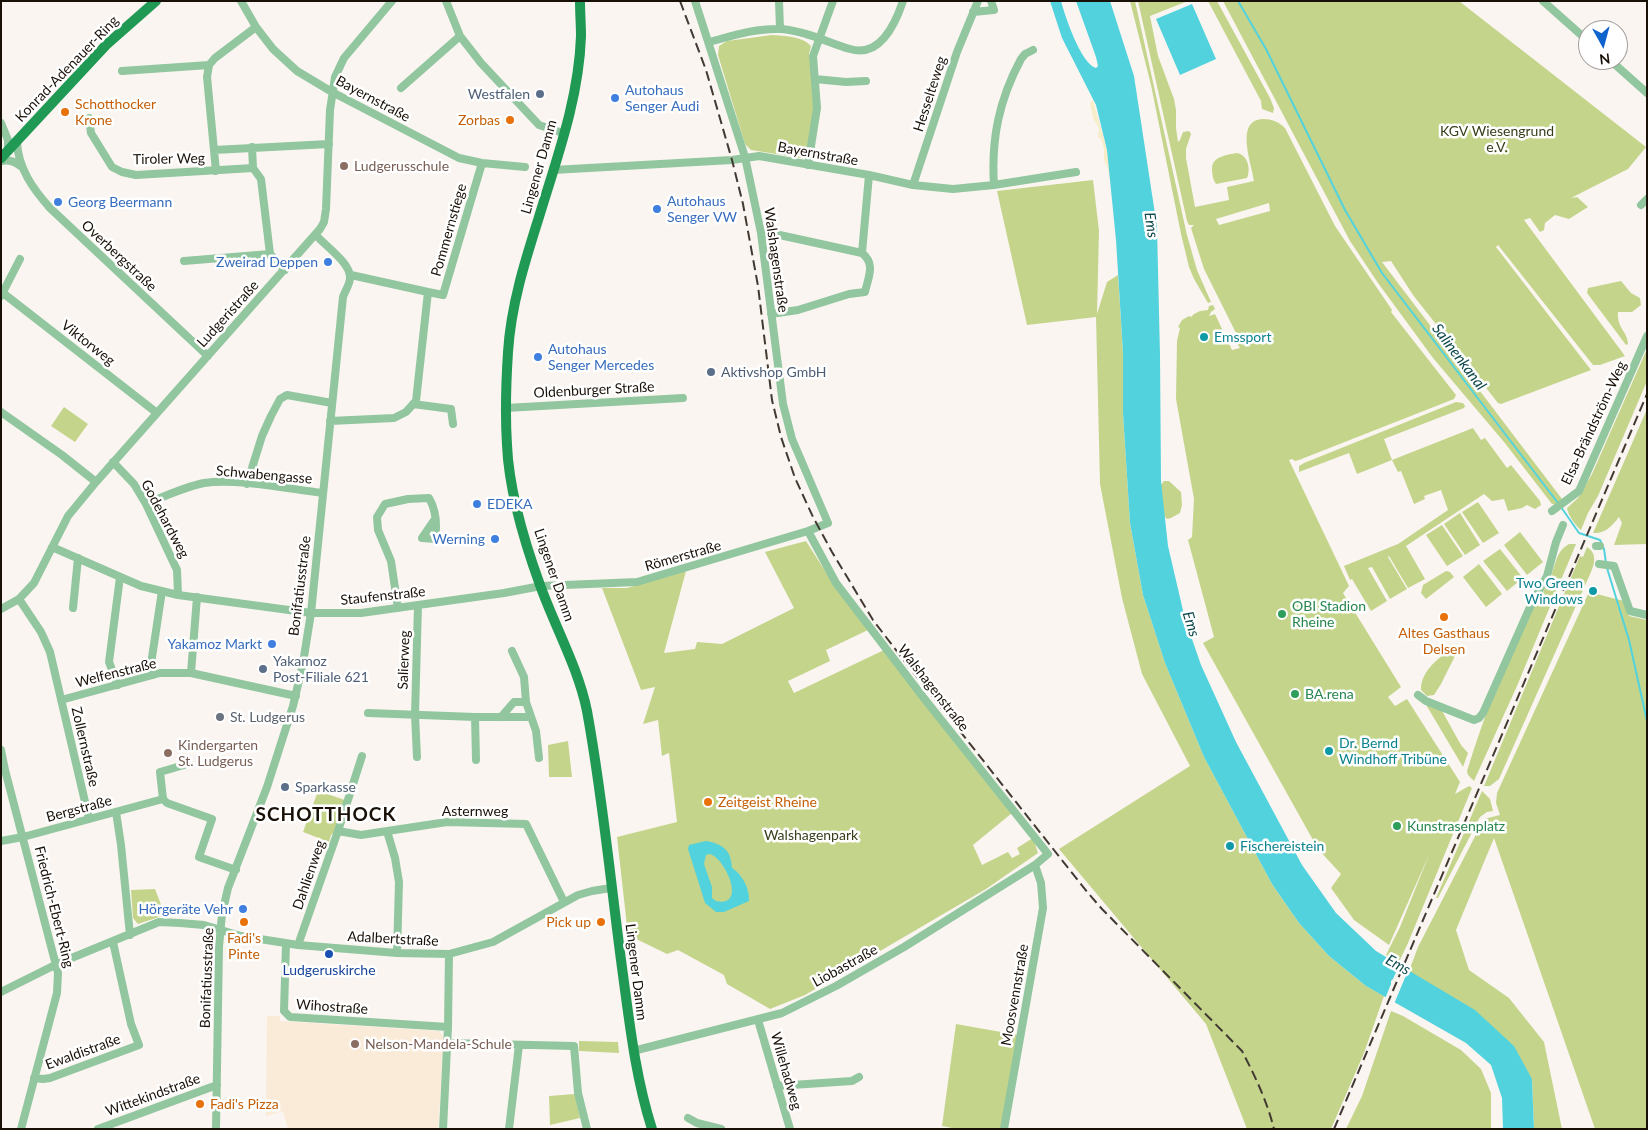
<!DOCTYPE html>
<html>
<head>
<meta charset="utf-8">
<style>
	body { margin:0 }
	#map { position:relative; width:1648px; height:1130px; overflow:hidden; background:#fbf5f1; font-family:Lato,sans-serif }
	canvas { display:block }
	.frame { position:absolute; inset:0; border:2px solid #191008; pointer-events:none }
	.north { position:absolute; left:1578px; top:20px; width:50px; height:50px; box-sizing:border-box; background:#fff; border:1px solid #a39f9c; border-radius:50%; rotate:173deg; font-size:14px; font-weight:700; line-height:20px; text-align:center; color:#191008 }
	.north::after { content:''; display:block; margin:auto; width:18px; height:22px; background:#0f63cd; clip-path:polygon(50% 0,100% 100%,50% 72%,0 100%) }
</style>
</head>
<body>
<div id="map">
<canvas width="1648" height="1130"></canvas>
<div class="frame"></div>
<div class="north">N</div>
</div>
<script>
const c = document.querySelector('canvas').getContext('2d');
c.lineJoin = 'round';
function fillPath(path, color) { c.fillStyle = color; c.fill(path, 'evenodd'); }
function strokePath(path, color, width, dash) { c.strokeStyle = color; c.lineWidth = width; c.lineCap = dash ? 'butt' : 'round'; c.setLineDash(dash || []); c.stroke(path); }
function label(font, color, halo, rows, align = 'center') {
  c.font = font + ' Lato,sans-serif'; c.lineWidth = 5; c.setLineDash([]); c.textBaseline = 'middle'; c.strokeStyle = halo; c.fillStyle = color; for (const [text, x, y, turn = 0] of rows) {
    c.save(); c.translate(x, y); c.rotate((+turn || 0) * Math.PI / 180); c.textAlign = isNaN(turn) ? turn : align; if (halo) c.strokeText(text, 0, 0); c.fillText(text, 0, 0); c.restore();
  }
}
const education = new Path2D(`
	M267 1016H280V1021L439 1031 443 1036 444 1039 438 1129H288L283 1111 266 1116Z`);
const green = new Path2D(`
	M1130 1H1135L1187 235 1197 270 1211 302 1208 303 1194 279 1189 267 1181 234 1151 85Z
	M1138 1H1188L1150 16 1158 56 1174 99 1176 110V128L1178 142 1180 140 1183 132 1189 131 1191 134 1186 149V158L1195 207 1229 200 1227 187 1254 181C1252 164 1234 120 1263 119 1272 119 1279 122 1285 128L1335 226 1392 310 1391 312 1456 395 1454 399 1299 460 1295 461 1292 459 1289 460 1349 586 1343 593 1401 687 1388 697 1395 706 1407 699 1460 782 1455 794 1469 786 1472 788 1408 943 1398 964 1386 955 1400 927 1429 855 1389 945 1354 920 1331 888 1341 874 1318 849 1203 643 1214 637 1188 540 1192 537 1194 499 1176 399 1177 341 1180 328 1178 327 1182 320 1189 316 1191 317 1194 314 1200 311 1208 310 1209 306 1213 305 1215 309 1211 312 1209 316 1215 314 1232 350 1240 348 1237 343 1239 339 1204 269 1191 228 1194 225H1189L1187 221ZM1269 203 1270 211 1219 225 1216 219Z
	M1208 1H1217L1270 98 1274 108 1273 113 1262 109 1261 101Z
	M1223 1H1459L1646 147 1628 169 1571 198 1577 197 1588 207 1569 219 1555 215 1545 223 1544 230 1540 232 1530 218 1524 220 1625 356 1600 365H1593L1498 245 1496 247 1591 370 1501 404 1498 403 1413 295 1391 261 1382 262 1562 499V501L1557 505 1552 504 1504 442 1433 358 1378 283 1350 241Z
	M772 35C785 36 802 36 811 46L809 54 815 106 807 159 751 150 745 144 718 55 719 46 727 41Z
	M1237 153C1248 155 1251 169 1247 178L1216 184C1213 180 1212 174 1212 169 1212 156 1227 155 1237 153Z
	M1093 180 1099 231 1097 314 1107 282 1118 275 1123 353V413L1130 523 1143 595 1165 663 1204 757 1272 884 1299 923 1329 956 1366 986 1384 996 1364 1053 1331 1129H1247L1206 1024 1059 849 1190 766 1142 674 1122 598 1100 484 1096 317 1027 325 997 191Z
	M1621 281 1631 293 1640 298 1641 305 1632 312H1618C1617 329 1627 330 1628 344L1626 345 1587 293 1588 288Z
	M1647 349V381L1598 496 1588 513 1581 530C1575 525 1568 515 1567 508L1578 498 1592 474Z
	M1456 402 1463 403 1465 406 1464 408 1384 439 1392 460 1473 428 1481 440 1485 438 1507 468 1511 465 1540 501 1541 505 1535 509 1527 505 1522 508 1508 511 1504 499 1492 501 1484 494 1406 546 1425 579 1408 588 1389 556 1388 557 1407 589 1390 599 1372 567 1368 568 1387 601 1371 611 1352 579 1350 580 1344 566 1398 544 1448 510 1441 490 1424 496 1425 499 1414 504 1401 471 1398 472 1392 460 1357 474 1349 453 1299 472V466L1304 463Z
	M64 407 88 424 75 442 51 426Z
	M1647 409V544L1614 545 1622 523 1619 517C1612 526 1605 534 1593 533Z
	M1164 481H1169L1181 492 1182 505 1180 513 1171 518 1167 519 1161 513 1159 487Z
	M1478 502 1499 533 1483 543 1462 512Z
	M1460 513 1480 545 1465 555 1444 524Z
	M1442 525 1463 556 1447 566 1426 535Z
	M1520 532 1543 562 1527 575 1504 545Z
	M806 541 834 585 868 630 826 650 830 661 788 681 794 693 884 650 1012 813 973 845 982 865 1008 852 1012 858 1020 854 1017 848 1033 838 1038 853 986 889 805 995 770 1009 727 984 724 975 678 950 667 954 628 935 617 837 677 822 669 753 662 756 658 720 643 724 655 687 641 690 602 588H627L686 571 664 653 695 649 697 642 722 644 794 608 765 552Z
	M1569 544H1576L1517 686 1474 781 1468 775 1467 771C1483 719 1503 666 1528 617 1536 603 1545 591 1551 576 1556 564 1556 551 1569 544Z
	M1587 547C1597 553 1595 563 1591 572L1499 779 1490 786H1484L1580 556 1583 557Z
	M1500 549 1523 578 1507 591 1483 561Z
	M1479 564 1502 594 1486 607 1463 577Z
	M1446 571 1450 572 1454 577 1426 599 1421 593 1423 585Z
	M1589 592 1624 601 1629 616 1647 620V1129H1595L1494 838 1456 930 1469 970 1509 998 1544 1042 1562 1129H1534L1532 1079 1409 971 1418 947 1484 819 1500 815 1496 803 1497 793Z
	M1455 645 1456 654 1441 684 1434 695 1427 696 1421 690C1421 669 1440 658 1455 645Z
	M1425 703 1441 709 1461 745 1468 753 1463 767Z
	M568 741 572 777H549L548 745Z
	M318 791 345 800 336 831 331 835 329 842 303 832Z
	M1482 791 1490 799 1493 811 1487 812 1480 817 1438 898H1436Z
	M155 889 165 915 138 924 133 918 131 890Z
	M1391 1011 1403 1016 1461 1050 1481 1069 1491 1093V1129H1346L1362 1096Z
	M956 1024 1018 1035 1001 1129H957L942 1126Z
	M579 1041 618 1042 619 1053 579 1051Z
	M575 1094 580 1118 550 1125 549 1096Z`);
const sand = new Path2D(`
	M1093 100 1107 150 1111 186 1108 169 1104 160V149L1101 139 1098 137 1099 128 1093 118 1090 103Z`);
const water = new Path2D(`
	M1050 1H1061C1065 16 1081 64 1096 68L1098 66 1096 57 1076 1H1110L1134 76 1157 227 1160 355 1161 481 1168 546 1185 619 1201 665 1236 742 1302 865 1336 913 1376 951 1475 1010 1514 1046 1532 1079 1534 1129H1503L1502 1098 1491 1065 1466 1043 1366 986 1329 956 1299 923 1272 884 1204 757 1165 663 1143 595 1130 523 1123 413V353L1116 240 1107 150 1096 105 1062 38Z
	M1192 4 1216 59 1180 75 1156 19Z
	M706 841C723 844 731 850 732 868 742 874 750 889 749 901L724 912H716L705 903 688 849 689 845ZM710 854C725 858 748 908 716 901L712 898V887L704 864 706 855Z`);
const pier = new Path2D(`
	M1400 963 1409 968 1394 1004 1385 999 1391 984V981L1393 979Z`);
const stream = new Path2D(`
	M1238 1 1266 49 1345 210 1382 273 1558 503
	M1561 507 1579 533 1600 540 1604 549 1606 563
	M1607 568 1629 640 1647 721`);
const minor = new Path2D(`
	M241 1 256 27 273 49 297 71 332 92 459 158 482 163 525 167
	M446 1 460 36 481 63 539 125 563 133
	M779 1 780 29
	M1543 1 1588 41
	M973 12 994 10 991 1
	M709 42C732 36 756 28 780 29 789 29 798 32 806 34 821 38 835 45 850 49 880 58 895 25 903 1
	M1610 60 1647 93
	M122 71 209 65
	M815 79 846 82 866 81
	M401 88 460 36
	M89 118 91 133 112 167 122 172 136 175 253 168
	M1 123 8 140V151
	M17 142C18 168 33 189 50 208L208 356
	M252 147 253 168 261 179 270 254 285 270
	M214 150 329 144
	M1 161C10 159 15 162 22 167
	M808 165 817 108 813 56 833 1
	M553 170 732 160 759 156 869 175 913 185 953 189 994 185 1076 172
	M216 171 207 77 209 65 215 58 256 27
	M913 185 957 52 978 1
	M994 185C991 139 999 100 1021 59L1025 54 1033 50
	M1641 205 1647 199
	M761 233 775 234 862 253
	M184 261 270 254
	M351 275 428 292
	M3 293 157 413
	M1 296 20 259
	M771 314 798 310 849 294 865 292C868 278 876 264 862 253L869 175
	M413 404 451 409 453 424
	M506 408 683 398
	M1 412 62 455 96 482
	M330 421 394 418 406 412 416 401 428 292 443 295 482 163
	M113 462 134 484 146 504 177 570 178 595
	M247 484 262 436 271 416 280 399 287 395 332 403
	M146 504C165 496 184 487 204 483 237 478 288 489 323 493
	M1552 511 1579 491 1647 336
	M1596 546H1600
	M52 547 141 586 178 595 311 613H361L504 593 541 586 637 582 808 531 828 523 792 439 783 404 761 233 745 157 695 1
	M1599 564 1614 566 1630 611 1647 615
	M19 599 41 632 50 652 89 819
	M73 608 78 558
	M398 608 391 561 378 530 377 517 385 504 408 499 429 498C436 510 437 526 435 539L422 538 435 519
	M1 609 19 599 34 583 68 516 96 482 320 229 324 222 326 209 330 110 335 77 344 58 392 1
	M512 651 524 677 526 702 536 731 539 758
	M191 673 197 597
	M153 675 151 664 162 591
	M118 685 109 662 120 577
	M1418 695 1426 701 1474 720 1479 718 1483 713 1530 607 1547 576 1556 542 1563 525
	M61 700 160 673H191L296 696
	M368 713 475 717H531
	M475 717 476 760
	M501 717 514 702H526
	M1 750 5 770 58 973 57 993 21 1129
	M417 757 415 715 418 605
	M163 799 160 772 184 765
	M116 812 121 845 130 935
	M338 831 361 835 447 822 526 824 564 902
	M387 831 395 858 399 882 397 953
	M1 841 23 837 163 799 167 803 212 819 199 857 236 870
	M286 944 284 1011 290 1017 448 1027
	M298 945 338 831 362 756
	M1 992 57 964 159 922 180 923 204 925 241 936 298 945 397 953 449 954 493 942 578 895 592 891 611 888
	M758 1020 790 1129
	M447 1043 574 1046 578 1093 587 1129
	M633 1051 782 1013 836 986 904 947 1035 865 1048 854 923 697 836 583 808 531
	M34 1078 43 1079 50 1078 139 1045 131 1024 113 942
	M777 1086 852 1081 859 1077
	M688 1118 697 1123 721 1129
	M98 1129 217 1085
	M216 1129 219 947 222 914 228 888 267 787 293 706 303 663 311 613 343 297C345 291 350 284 350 278 351 263 325 246 316 235
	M443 1129 448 1027 449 954
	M509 1129 519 1045
	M1004 1129 1043 908 1041 883 1035 865`);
const major = new Path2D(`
	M580 1C580 13 581 25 581 36 579 98 557 158 539 217 525 261 511 305 508 352 506 383 505 414 507 445 509 492 524 541 540 585 555 627 578 667 587 711 603 798 611 887 623 975 630 1027 636 1079 652 1129
	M1 158 106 45 156 1`);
const rail = new Path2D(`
	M680 1 706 70 732 160 743 204 758 286 772 400 781 437 795 478 813 517 832 552 873 620 902 658 1088 893 1102 909 1242 1051C1255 1076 1267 1101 1274 1129
	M1334 1129 1647 394`);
const markers = [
	[540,94,5,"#5c6f8a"],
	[615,98,5,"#3f7fe0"],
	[65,112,5,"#e8710a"],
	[510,120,5,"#e8710a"],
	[344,166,5,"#8d6e63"],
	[58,202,5,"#3f7fe0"],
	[657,209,5,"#3f7fe0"],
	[328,262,5,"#3f7fe0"],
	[1204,337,5,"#0f9aa8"],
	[538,357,5,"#3f7fe0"],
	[711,372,5,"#5c6f8a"],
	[477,504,5,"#3f7fe0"],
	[495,539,5,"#3f7fe0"],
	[1593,591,5,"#0f9aa8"],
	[1282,614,5,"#2e9e5b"],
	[1444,617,5,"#e8710a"],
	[272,644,5,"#3f7fe0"],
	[263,669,5,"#5c6f8a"],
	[1295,694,5,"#2e9e5b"],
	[220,717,5,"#6b7280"],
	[1329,751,5,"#0f9aa8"],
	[168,753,5,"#8d6e63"],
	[285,787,5,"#5c6f8a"],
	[708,802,5,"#e8710a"],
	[1397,826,5,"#2e9e5b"],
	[1230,846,5,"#0f9aa8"],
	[243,909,5,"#3f7fe0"],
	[244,922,5,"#e8710a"],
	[601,922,5,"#e8710a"],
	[329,954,5,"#1a4fb4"],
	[355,1044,5,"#8d6e63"],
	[200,1104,5,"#e8710a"]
];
const streetNames = [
	["Konrad-Adenauer-Ring",67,69,-46],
	["Hesselteweg",930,94,-72],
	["Bayernstraße",373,99,28],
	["Bayernstraße",818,154,10],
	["Tiroler Weg",169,159,-1],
	["Lingener Damm",539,167,-74],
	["Pommernstiege",449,230,-74],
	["Overbergstraße",119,256,43],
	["Walshagenstraße",776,260,82],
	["Ludgeristraße",228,314,-48],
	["Viktorweg",88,343,38],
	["Oldenburger Straße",594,390,-3],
	["Elsa-Brändström-Weg",1594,423,-65],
	["Schwabengasse",264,475,5],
	["Godehardweg",165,519,62],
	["Römerstraße",683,556,-16],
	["Lingener Damm",554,575,71],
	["Bonifatiusstraße",300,586,-83],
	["Staufenstraße",383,596,-6],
	["Salierweg",404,660,-88],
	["Welfenstraße",116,673,-14],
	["Walshagenstraße",933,688,52],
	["Zollernstraße",85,747,77],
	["Bergstraße",79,809,-15],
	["Asternweg",475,811],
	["Dahlienweg",309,875,-71],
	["Friedrich-Ebert-Ring",54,907,76],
	["Adalbertstraße",393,939,3],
	["Liobastraße",845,966,-29],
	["Lingener Damm",636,972,83],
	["Bonifatiusstraße",207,978,-88],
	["Moosvennstraße",1015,995,-80],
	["Wihostraße",332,1007,4],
	["Ewaldistraße",83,1052,-20],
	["Willehadweg",786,1071,74],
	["Wittekindstraße",153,1095,-20]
];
const shopNames = [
	["Autohaus",625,90],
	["Senger Audi",625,106],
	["Autohaus",667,201],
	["Senger VW",667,217],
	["Georg Beermann",68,202],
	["Zweirad Deppen",318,262,"right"],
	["Autohaus",548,349],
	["Senger Mercedes",548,365],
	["EDEKA",487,504],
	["Werning",485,539,"right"],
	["Yakamoz Markt",262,644,"right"],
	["Hörgeräte Vehr",233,909,"right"]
];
const serviceNames = [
	["Westfalen",530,94,"right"],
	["Aktivshop GmbH",721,372],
	["Yakamoz",273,661],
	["Post-Filiale 621",273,677],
	["Sparkasse",295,787]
];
const foodNames = [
	["Schotthocker",75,104],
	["Krone",75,120],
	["Zorbas",500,120,"right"],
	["Altes Gasthaus",1444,633,"center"],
	["Delsen",1444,649,"center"],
	["Zeitgeist Rheine",718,802],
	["Pick up",591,922,"right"],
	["Fadi's",244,938,"center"],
	["Pinte",244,954,"center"],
	["Fadi's Pizza",210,1104]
];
const parkNames = [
	["KGV Wiesengrund",1497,131],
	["e.V.",1497,147],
	["Walshagenpark",811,835]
];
const educationNames = [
	["Ludgerusschule",354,166],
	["Kindergarten",178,745],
	["St. Ludgerus",178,761],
	["Nelson-Mandela-Schule",365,1044]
];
const cultureNames = [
	["Emssport",1214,337],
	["Two Green",1583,583,"right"],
	["Windows",1583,599,"right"],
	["Dr. Bernd",1339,743],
	["Windhoff Tribüne",1339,759],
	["Fischereistein",1240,846]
];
const leisureNames = [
	["OBI Stadion",1292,606],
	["Rheine",1292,622],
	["BA.rena",1305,694],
	["Kunstrasenplatz",1407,826]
];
const worshipNames = [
	["St. Ludgerus",230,717]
];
const transitNames = [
	["Ludgeruskirche",329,970]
];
const waterNames = [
	["Ems",1151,225,82],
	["Salinenkanal",1459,357,53],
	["Ems",1191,624,73],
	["Ems",1398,965,29]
];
const districtNames = [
	["SCHOTTHOCK",326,815]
];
fillPath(education, '#faead8');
fillPath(green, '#c4d58b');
fillPath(sand, '#f7edc8');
fillPath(water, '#52d2dd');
fillPath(pier, '#fbf5f1');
strokePath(stream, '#52d2dd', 2);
strokePath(minor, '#91c69f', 8);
strokePath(major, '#209954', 10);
strokePath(rail, '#423a32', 2, [10, 5]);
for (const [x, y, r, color] of markers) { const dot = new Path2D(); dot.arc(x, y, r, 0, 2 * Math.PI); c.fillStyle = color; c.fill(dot); strokePath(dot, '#fff', 2); }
label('14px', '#191008', '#fff', streetNames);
label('14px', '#366cbe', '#fff', shopNames, 'left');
label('14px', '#4e5e75', '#fff', serviceNames, 'left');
label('14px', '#c56008', '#fff', foodNames, 'left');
label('14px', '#363e1a', '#fff', parkNames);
label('14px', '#785e54', '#fff', educationNames, 'left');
label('14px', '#0d838f', '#fff', cultureNames, 'left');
label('14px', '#27864d', '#fff', leisureNames, 'left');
label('14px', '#5b616d', '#fff', worshipNames, 'left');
label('14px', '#164399', '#fff', transitNames);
label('italic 15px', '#0e484c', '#fff', waterNames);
c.letterSpacing = '1px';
label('bold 19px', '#191008', '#fff', districtNames);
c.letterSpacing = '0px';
</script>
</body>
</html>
